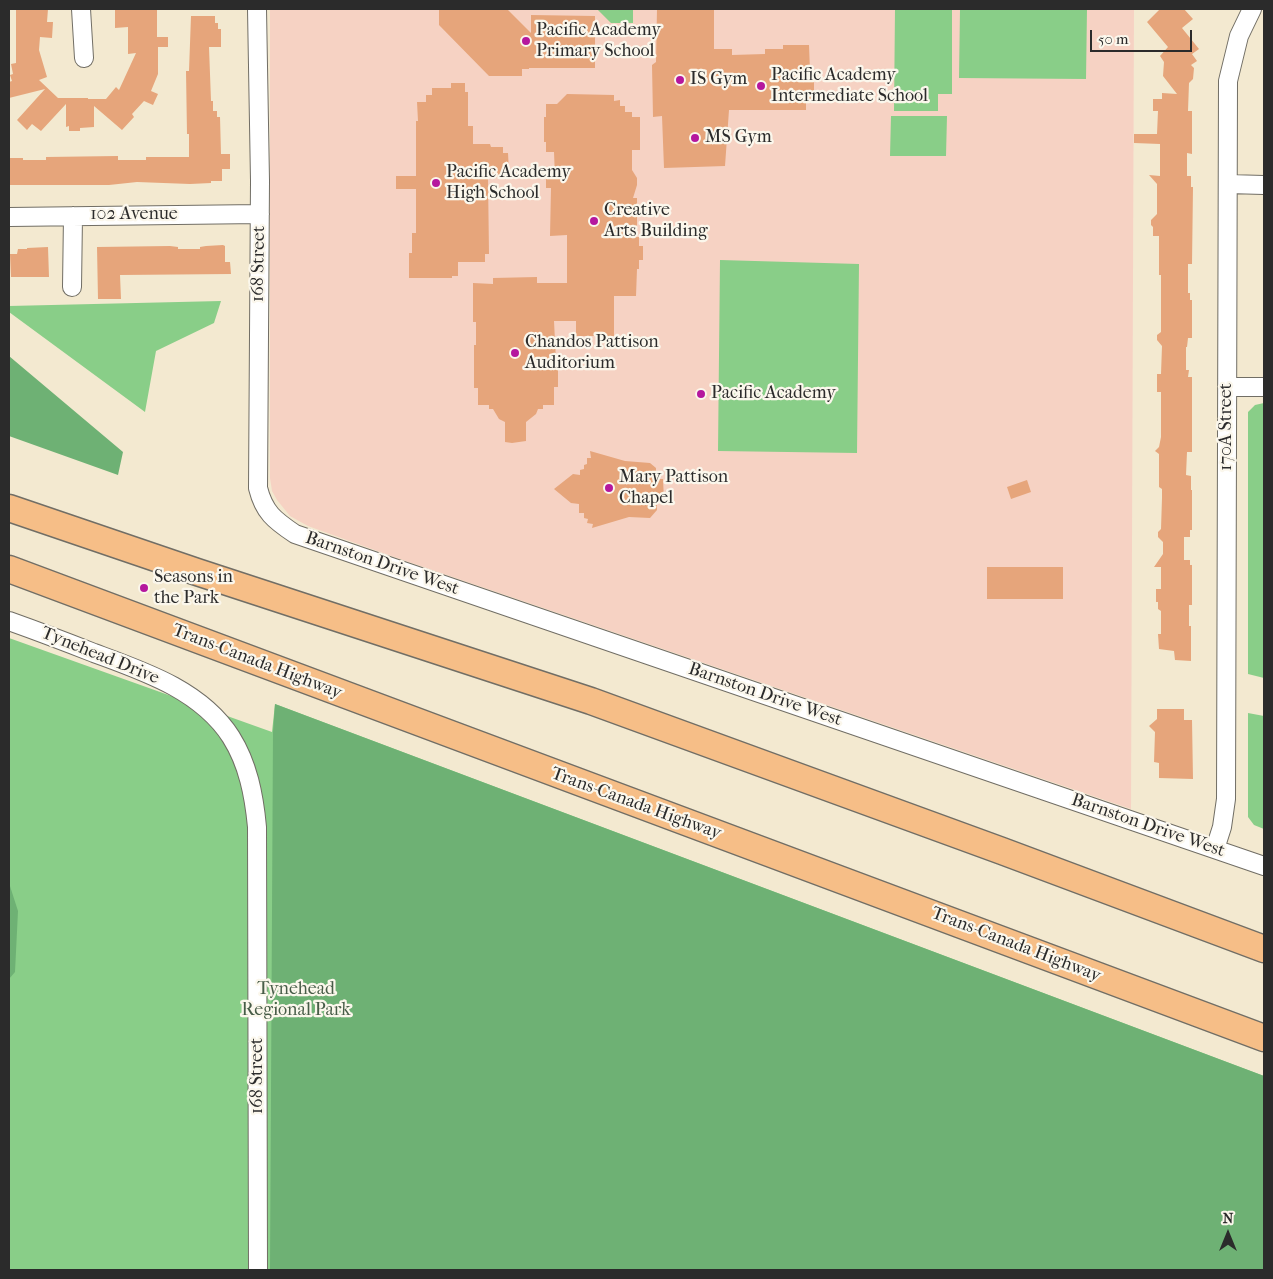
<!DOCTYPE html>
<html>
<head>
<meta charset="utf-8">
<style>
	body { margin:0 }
	#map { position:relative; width:1273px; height:1279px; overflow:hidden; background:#f3e9d0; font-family:"IM FELL French Canon",serif }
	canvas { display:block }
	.frame { position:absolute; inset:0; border:10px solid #2b2b2b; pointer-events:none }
	.north { position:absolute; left:1203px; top:1209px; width:50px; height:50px; -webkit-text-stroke:4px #fbf7ec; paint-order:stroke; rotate:0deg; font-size:14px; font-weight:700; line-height:20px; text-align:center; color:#2b2b2b }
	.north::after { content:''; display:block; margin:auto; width:18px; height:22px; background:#2b2b2b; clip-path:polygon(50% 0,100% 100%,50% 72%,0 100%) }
	.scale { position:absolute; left:1090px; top:30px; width:102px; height:22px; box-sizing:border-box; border:2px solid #2b2b2b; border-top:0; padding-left:6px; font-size:15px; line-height:18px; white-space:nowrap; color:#2b2b2b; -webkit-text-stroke:4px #fbf7ec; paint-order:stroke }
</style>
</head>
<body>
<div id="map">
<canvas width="1273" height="1279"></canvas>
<div class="frame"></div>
<div class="north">N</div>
<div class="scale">50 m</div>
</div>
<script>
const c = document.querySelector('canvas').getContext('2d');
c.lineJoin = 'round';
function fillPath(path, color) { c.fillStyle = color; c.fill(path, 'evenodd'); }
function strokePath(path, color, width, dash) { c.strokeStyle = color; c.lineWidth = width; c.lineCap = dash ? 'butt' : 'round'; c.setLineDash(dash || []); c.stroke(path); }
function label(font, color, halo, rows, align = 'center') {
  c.font = font + ' "IM FELL French Canon",serif'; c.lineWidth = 4.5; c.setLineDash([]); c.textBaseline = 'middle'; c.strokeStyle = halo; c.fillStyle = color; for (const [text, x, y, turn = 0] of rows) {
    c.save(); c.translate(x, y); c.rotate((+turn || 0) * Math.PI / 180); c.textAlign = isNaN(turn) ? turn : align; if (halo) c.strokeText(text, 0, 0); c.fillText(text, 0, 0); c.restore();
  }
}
const built = new Path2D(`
	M270 9H1134L1131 809 394 557 308 526 290 516 277 500 272 491 270 478Z`);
const green = new Path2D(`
	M597 9H633V23H611Z
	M895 9H952V94H938V111H894Z
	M960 9H1087L1086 79 959 78Z
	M891 116H947L946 156H890Z
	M720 260 859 264 857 453 718 451Z
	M221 301 214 323 156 351 145 412 9 312V306Z
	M1264 403V678L1248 674V412L1255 405Z
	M9 638 272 732 275 704 1264 1076V1270H9Z
	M1248 713 1264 716V829L1254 825 1248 817Z`);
const forest = new Path2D(`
	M9 356 123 452 118 475 9 436Z
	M275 704 1264 1076V1270H270L273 732Z
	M9 883 18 911 15 972 9 979Z`);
const building = new Path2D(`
	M16 9H48L47 22H53L52 38 40 37 39 50 47 77 39 80 58 98H88V99H106L116 87 119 90 136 53 128 54V27L115 28V9H157V37H168V47H158V74L151 91 158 94 153 105 144 101 132 114 134 117 122 130 94 106V127L80 128V131H69V126L66 127V104L41 131 32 124 27 130 17 120 45 89 9 98V82L12 81 10 75 13 74 11 64 16 63Z
	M439 9H507L531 33V15L595 16V68H529V69H522V76H489L439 25Z
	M657 9H714V49H732V55L765 54V49H783V45H809L810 71H814V101H806V110H729L725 166 664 168 662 116 653 117 652 65 656 62Z
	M1160 9H1184L1193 19 1182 28 1199 49 1192 54 1197 61 1191 65 1194 68 1193 79 1189 83 1188 111H1192V154L1187 153V176H1191V187H1193L1192 264H1188V293H1190V300H1192V338H1188L1187 347H1186V370H1189L1188 377H1192V452H1187L1186 475 1191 476V490H1192V530H1190V537H1184V560H1190V565H1192V605H1189V626H1191V661L1175 660 1174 651 1159 649 1158 634H1161V611L1158 609V602H1156V589H1161V567H1154L1163 554V542L1158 537V532L1161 529 1162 498V489L1159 487V454L1155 451 1159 447 1161 437V392H1157V374H1161L1162 346 1157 340V335L1161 332V275H1159V236H1153V227L1151 225V220L1157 214V184L1149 175 1160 176V144L1134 143V134H1157L1158 111H1153V99H1162V93L1177 94 1163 76 1164 62 1160 56 1168 47 1147 22Z
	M191 16H215V23H218V29H221V47H209L211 101H213V111H217V117H220L221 154H230V169H222V181H211V183L190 184 137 182 109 185H9V158H23V160H46V157L118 156V160H146V157H189V134H187L186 71H189Z
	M451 83H465V92H468V126H473V144H490L491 147H503V153H508L509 172H504V177L488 178 489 254H485V262H458V276H452V278H409V253H412V233H416V189H396V176H416V121H418L417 102H426V95H432V88H451Z
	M567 94 614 95V101L620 100V106H625V112H632V117H640V150H632V170L637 178V185L633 198H637V237H639V246H643V260H639V269H637L636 296H614V336H576V321H554L556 361 558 362V387H554V405H543V409H538L536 414 526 422V441L512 443 505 442V422L499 419 493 409H489V405H478V388H474V345H476V322H473V283L493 284V278L537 277V283H567V235L550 236 551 188H546V176L555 177 554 152H546V142H544V117H546V104H557Z
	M223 245 225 246V262H230L231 274 120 275 121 299H98L97 247 170 246 178 247V249H200V247L206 246Z
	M48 247 49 277H11L10 254H17L18 249H27V248Z
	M590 451 625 461 650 463 656 468V479H663L664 500H657V510L650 518 629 517 592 528 593 524 587 523 588 519 584 518V513H579V504L571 503 554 489 573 474 580 475V470L584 469V465L587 464V458H591Z
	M1027 480 1031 492 1011 499 1007 487Z
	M987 567H1063V599H987Z
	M1157 709H1184V720H1192L1193 779 1159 778V763L1154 762 1155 732 1149 726 1157 719Z`);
const minor = new Path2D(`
	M81 9 84 58
	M257 9 260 181 258 488C264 512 274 520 295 534L1264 866
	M1228 184 1264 185
	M9 217 260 214
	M72 287 73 216
	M1227 387H1264
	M9 621C37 631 66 642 94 653 143 671 201 690 231 737 248 764 254 795 257 827L258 1270
	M1215 849 1222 827 1226 799 1228 81 1239 36 1252 9`);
const highway = new Path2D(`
	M9 508 197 572 591 701 1002 851 1264 949
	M9 569 1264 1038`);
const markers = [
	[526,41,5,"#b5179e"],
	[680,80,5,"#b5179e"],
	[761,86,5,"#b5179e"],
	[695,138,5,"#b5179e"],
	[436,183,5,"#b5179e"],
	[594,221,5,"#b5179e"],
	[515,353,5,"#b5179e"],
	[701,394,5,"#b5179e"],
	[609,488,5,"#b5179e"],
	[144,588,5,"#b5179e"]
];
const poiNames = [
	["Pacific Academy",536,31],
	["Primary School",536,52],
	["Pacific Academy",771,76],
	["Intermediate School",771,97],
	["IS Gym",690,80],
	["MS Gym",705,138],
	["Pacific Academy",446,173],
	["High School",446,194],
	["Creative",604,211],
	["Arts Building",604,232],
	["Chandos Pattison",525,343],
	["Auditorium",525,364],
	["Pacific Academy",711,394],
	["Mary Pattison",619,478],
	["Chapel",619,499],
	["Seasons in",154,578],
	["the Park",154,599]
];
const streetNames = [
	["102 Avenue",134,215],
	["168 Street",259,264,-89],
	["170A Street",1227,427,-90],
	["Barnston Drive West",382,564,19],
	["Tynehead Drive",100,656,22],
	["Trans-Canada Highway",257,662,21],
	["Barnston Drive West",765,695,19],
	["Trans-Canada Highway",636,804,20],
	["Barnston Drive West",1148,826,19],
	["Trans-Canada Highway",1016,945,21],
	["168 Street",258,1076,-90]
];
const parkNames = [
	["Tynehead",296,990],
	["Regional Park",296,1011]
];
fillPath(built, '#f6d2c3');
fillPath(green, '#89ce88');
fillPath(forest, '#6eb174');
fillPath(building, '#e6a57b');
strokePath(minor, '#716e65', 20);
strokePath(highway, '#716e65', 29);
strokePath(minor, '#fff', 18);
strokePath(highway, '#f6be87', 26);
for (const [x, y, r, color] of markers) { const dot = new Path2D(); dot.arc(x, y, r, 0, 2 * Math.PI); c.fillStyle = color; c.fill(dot); strokePath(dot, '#fbf7ec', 2); }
label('18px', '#2b2b2b', '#fbf7ec', poiNames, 'left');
label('18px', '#2b2b2b', '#fbf7ec', streetNames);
label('18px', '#475c47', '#fbf7ec', parkNames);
</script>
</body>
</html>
